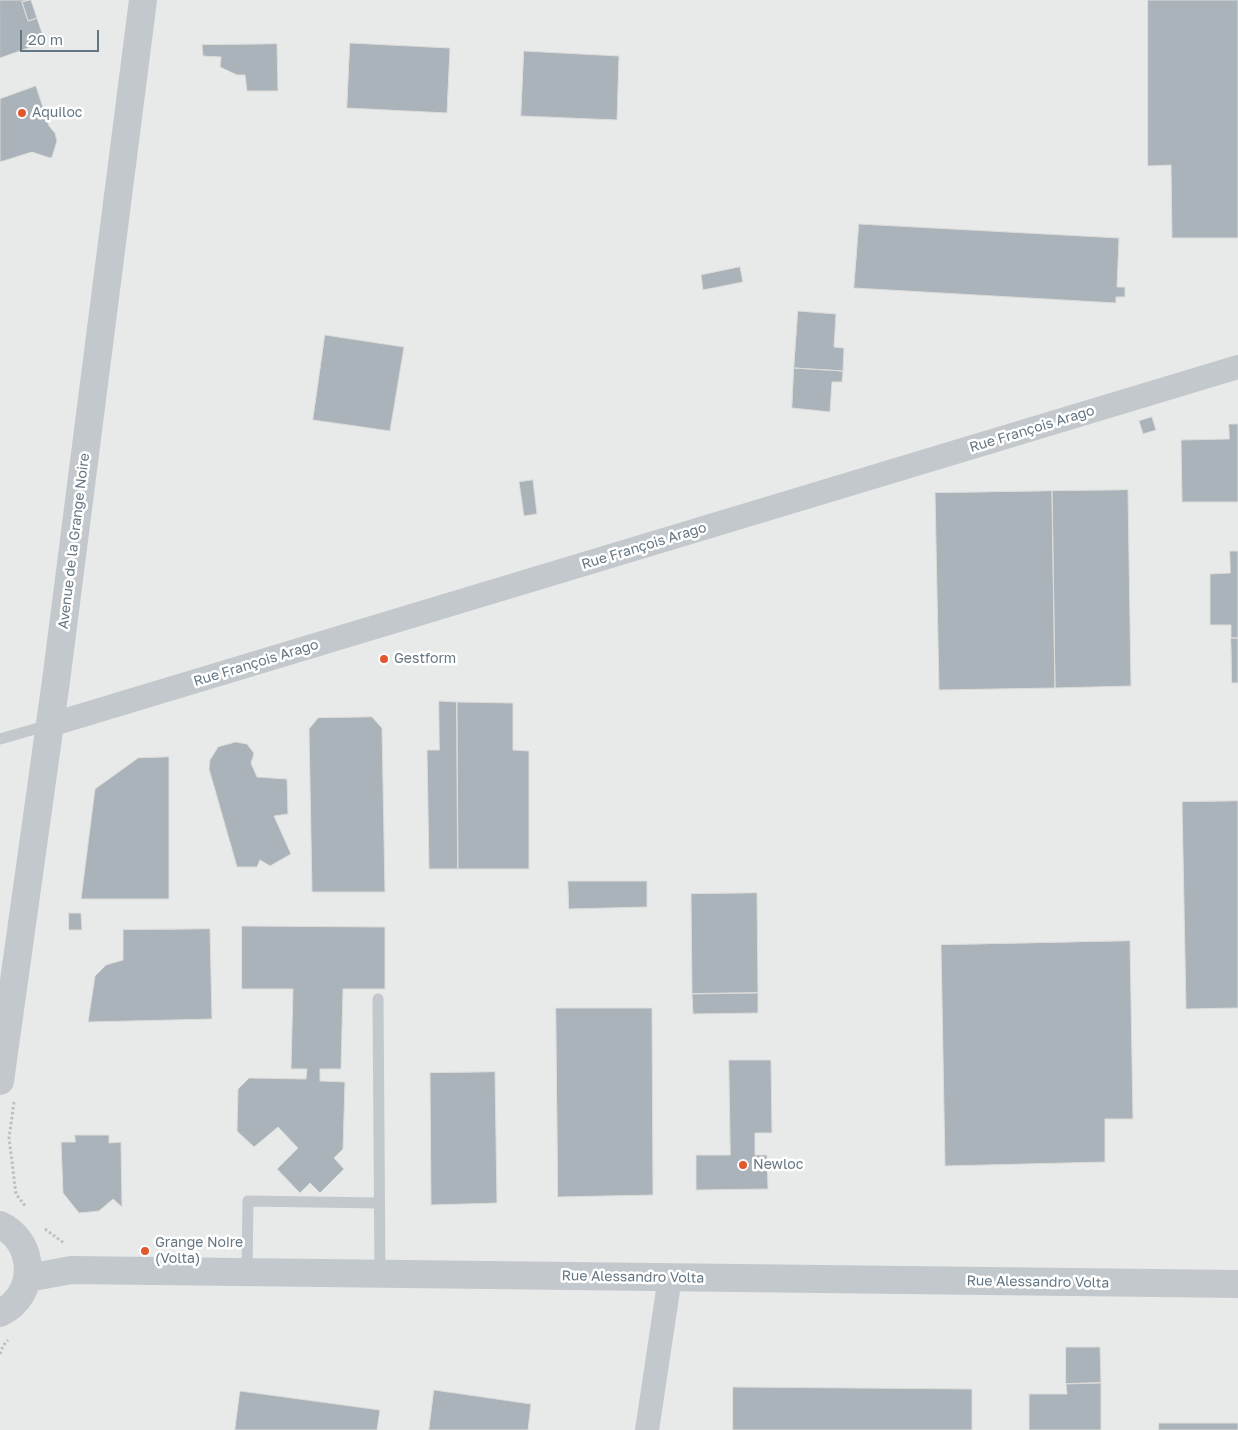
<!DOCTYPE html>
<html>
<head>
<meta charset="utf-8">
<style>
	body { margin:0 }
	#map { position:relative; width:1238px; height:1430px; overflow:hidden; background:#fafaf8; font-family:"Golos Text",sans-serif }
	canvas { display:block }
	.scale { position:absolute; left:20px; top:30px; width:79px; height:22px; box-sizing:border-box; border:2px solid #657683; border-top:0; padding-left:6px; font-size:15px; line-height:18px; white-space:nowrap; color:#657683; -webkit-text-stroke:4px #fff; paint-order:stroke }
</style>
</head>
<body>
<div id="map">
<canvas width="1238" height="1430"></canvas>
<div class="scale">20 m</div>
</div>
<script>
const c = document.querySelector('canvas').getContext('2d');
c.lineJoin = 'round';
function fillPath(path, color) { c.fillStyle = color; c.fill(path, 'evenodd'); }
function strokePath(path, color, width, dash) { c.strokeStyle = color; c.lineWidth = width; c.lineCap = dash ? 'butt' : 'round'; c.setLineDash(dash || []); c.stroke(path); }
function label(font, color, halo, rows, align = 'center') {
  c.font = font + ' "Golos Text",sans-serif'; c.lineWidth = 5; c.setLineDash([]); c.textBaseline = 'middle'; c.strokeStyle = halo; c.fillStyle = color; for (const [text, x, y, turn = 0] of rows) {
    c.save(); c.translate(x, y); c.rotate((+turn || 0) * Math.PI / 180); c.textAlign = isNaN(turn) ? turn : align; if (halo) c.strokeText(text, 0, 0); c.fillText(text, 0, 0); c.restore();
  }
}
const built = new Path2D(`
	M0 0H1238V1430H0Z`);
const building = new Path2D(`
	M0 0H29L22 2 28 21 37 18 45 42 0 58Z
	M31 0 37 18 28 21 22 2Z
	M1148 0H1238V238H1172L1171 165 1148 166Z
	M350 43 450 48 447 113 347 108Z
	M277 44 278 91H247L245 75H237L220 67 221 57 203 56 202 45Z
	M524 51 619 56 617 120 521 116Z
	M36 86 49 126 55 133 57 141 52 157 50 158 32 152 0 162V99Z
	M859 224 1119 238 1117 287H1125V297H1116V303L854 288Z
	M740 267 743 282 703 290 701 275Z
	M798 311 836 314 834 347 844 348 843 371 794 368Z
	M325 335 404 347 390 431 313 420Z
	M794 368 843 371 842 382H832L830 412 792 408Z
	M1152 417 1156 430 1143 434 1139 421Z
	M1229 424H1238V502H1182L1181 440 1229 439Z
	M533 480 537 514 524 516 519 482Z
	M1128 490 1131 686 1055 688 1052 491Z
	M1052 491 1055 688 939 690 935 493Z
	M1230 551H1238V638H1231V625H1210V574L1230 573Z
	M1231 638H1238V683H1232Z
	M439 701 457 702 458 869H429L427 750H439Z
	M457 702 513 703V750L529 751V869H458Z
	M372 717 382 728 385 892H312L309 729 318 718Z
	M236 742 247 744 253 752 254 754 251 763 257 777 287 779 288 814 274 816 291 854 270 866 260 860 257 867H237L209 769 210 760 218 747Z
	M169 757V899H81L95 789 138 758Z
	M1238 801V1008L1186 1009 1182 802Z
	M568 881H647V907L569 909Z
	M757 893 758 993 692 994 691 894Z
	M69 913H81L82 930H69Z
	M242 926 385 927V989H343L341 1069H320V1081L345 1082 343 1149 334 1158 344 1169 320 1193 310 1183 300 1193 277 1169 298 1148 278 1127 254 1147 237 1131 238 1089 249 1078 306 1079 307 1069H291L293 989H242Z
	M210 929 212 1019 88 1022 95 976 106 965 123 960V930Z
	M1130 941 1133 1119H1105V1162L945 1166 941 945Z
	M758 993V1013L693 1014 692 994Z
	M556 1008H652L653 1195 558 1197Z
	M729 1060H771L772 1133H755V1155H767L768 1189 696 1190V1155H730Z
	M495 1072 497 1203 431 1205 430 1073Z
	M75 1135H109V1143L121 1142 122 1207 113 1199 99 1211 79 1213 63 1193 61 1142H75Z
	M1066 1347H1100L1101 1383 1066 1384Z
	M1101 1383V1430H1029V1394H1067L1066 1384Z
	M733 1387 972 1389V1430H733Z
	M434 1390 531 1404 528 1430H429Z
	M240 1391 380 1410 377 1430H235Z
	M1159 1423H1238V1430H1159Z`);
const path = new Path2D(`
	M14 1102 9 1138 16 1194 26 1207
	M45 1229 64 1243
	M0 1354 3 1346 8 1340`);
const service = new Path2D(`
	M0 739 49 725
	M378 999 380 1274
	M247 1272 248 1201 379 1203`);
const minor = new Path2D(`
	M50 725 1238 367
	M647 1430 670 1277`);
const tertiary = new Path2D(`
	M0 1081 56 681 143 0
	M0 1225C31 1239 37 1281 13 1304 10 1308 4 1310 0 1313
	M28 1278 71 1270 1238 1284`);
const markers = [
	[22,113,5,"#e4572e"],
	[384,659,5,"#e4572e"],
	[743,1165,5,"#e4572e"],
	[145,1251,5,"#e4572e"]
];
const poiNames = [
	["Aquiloc",32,113],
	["Gestform",394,659],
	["Newloc",753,1165],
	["Grange Noire",155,1243],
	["(Volta)",155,1259]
];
const streetNames = [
	["Rue François Arago",1032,429,-17],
	["Avenue de la Grange Noire",74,541,-83],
	["Rue François Arago",644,546,-17],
	["Rue François Arago",256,663,-17],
	["Rue Alessandro Volta",633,1277,1],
	["Rue Alessandro Volta",1038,1282,1]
];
fillPath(built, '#e8e9e9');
fillPath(building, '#aab3b9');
strokePath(building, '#dcdcda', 1);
strokePath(path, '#bbbfc2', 3, [2.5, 2.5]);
strokePath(service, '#c3c8cc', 11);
strokePath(minor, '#c3c8cc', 24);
strokePath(tertiary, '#c3c8cc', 28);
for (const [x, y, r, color] of markers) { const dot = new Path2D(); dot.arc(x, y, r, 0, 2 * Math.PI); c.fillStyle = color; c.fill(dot); strokePath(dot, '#fff', 2); }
label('14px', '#657683', '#fff', poiNames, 'left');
label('14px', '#657683', '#fff', streetNames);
</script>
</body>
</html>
